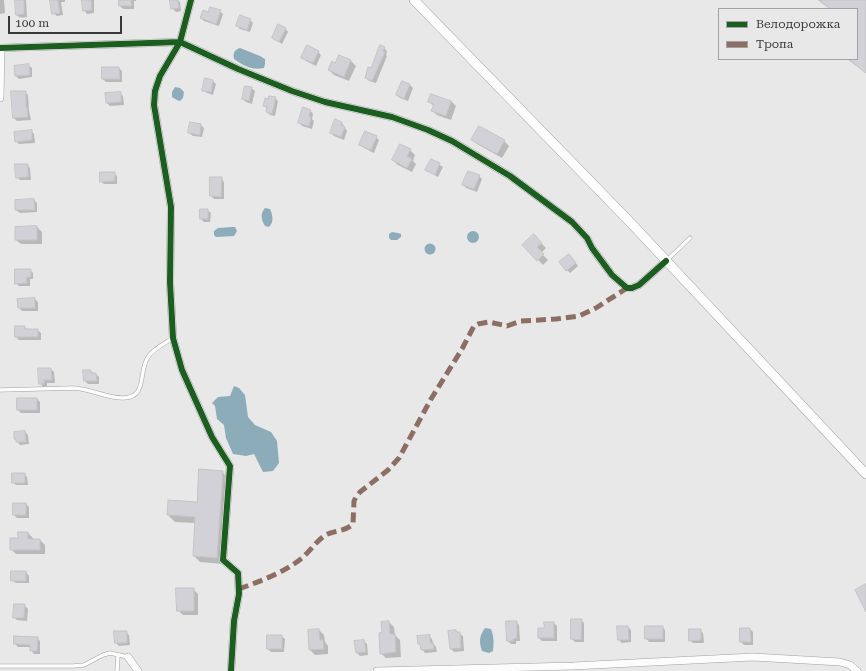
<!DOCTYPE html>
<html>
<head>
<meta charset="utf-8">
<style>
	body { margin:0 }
	#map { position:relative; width:866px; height:671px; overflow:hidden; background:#e8e8e9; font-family:"Roboto Serif",serif }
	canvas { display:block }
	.legend { position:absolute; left:718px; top:8px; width:140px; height:52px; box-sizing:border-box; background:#e8e8e9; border:1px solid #a2a2a3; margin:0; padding:5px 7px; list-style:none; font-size:12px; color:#393939 }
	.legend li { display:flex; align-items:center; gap:8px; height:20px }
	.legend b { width:20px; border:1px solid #a2a2a3 }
	.scale { position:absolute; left:8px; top:16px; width:114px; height:18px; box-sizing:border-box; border:2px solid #393939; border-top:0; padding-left:5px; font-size:12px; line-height:14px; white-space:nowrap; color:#393939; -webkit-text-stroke:3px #e8e8e9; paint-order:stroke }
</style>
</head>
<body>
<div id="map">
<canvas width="866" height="671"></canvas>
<ul class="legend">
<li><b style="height:5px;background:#1b5e20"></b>Велодорожка</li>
<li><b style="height:5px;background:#8d6e63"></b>Тропа</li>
</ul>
<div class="scale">100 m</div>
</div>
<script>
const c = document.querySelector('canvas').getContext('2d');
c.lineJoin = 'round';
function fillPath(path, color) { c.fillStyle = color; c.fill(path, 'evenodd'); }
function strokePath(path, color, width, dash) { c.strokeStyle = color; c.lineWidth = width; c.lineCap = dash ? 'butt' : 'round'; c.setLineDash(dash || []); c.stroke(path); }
const water = new Path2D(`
	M240 48 260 56 265 59V64L264 68C253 71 242 65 234 59 233 53 234 50 240 48Z
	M175 87 180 88 184 92 183 98 180 101 177 100 172 97V92Z
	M265 208 270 209C273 216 274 222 269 227L265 226C261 219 260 214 265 208Z
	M233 227H235L237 231 234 236 216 237 214 235V231L218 228Z
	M467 237a6 6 0 1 1 12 0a6 6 0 1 1-12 0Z
	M392 232 398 233 401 234V237L397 240H391L389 238V234Z
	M424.5 249a5.5 5.5 0 1 1 11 0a5.5 5.5 0 1 1-11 0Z
	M234 386 239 388 245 395 248 417 255 425 271 432 277 441 279 463 273 471 263 472 254 454 246 456 233 454 226 438 224 425 217 419 215 406 212 403 218 397 230 396Z
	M485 628 491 629C494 636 494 644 493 651L489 653 482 651C479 642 479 636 485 628Z`);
const shadow = new Path2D(`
	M0 0H4L5 13 0 14Z
	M16 0H26L27 17 20 18 17 15Z
	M51 0H65V2H61L63 15 57 16 53 13Z
	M83 0H94V13L87 14 84 10Z
	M120 0H136V1H134V9H123L120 6Z
	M171 0H178L180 2 181 11 176 12 172 8Z
	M818 0H866V73L847 59H857V9H830Z
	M220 11 223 14 219 26 204 21 201 18 208 14Z
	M250 20 253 23 250 32 240 29 237 26Z
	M285 28 288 32 282 44 273 38Z
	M384 48 387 51 386 55 387 56 376 83 369 81 366 78Z
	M318 52 321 55 316 66 306 61 302 58Z
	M340 56 351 61 356 66 349 81 334 75 329 70 336 64Z
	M28 65 32 68V77L19 79 16 76Z
	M103 68H119L122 71V82H106L103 79Z
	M206 79 213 81 216 84 213 95 207 93 204 90Z
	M402 82 410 85 413 88 408 101 400 98 397 95Z
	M251 88 255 91 252 104 246 102 243 99Z
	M25 92 28 95 29 110 31 120 17 121 14 118Z
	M120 93 123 96 124 105 110 106 107 103Z
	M275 98 278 101 275 116 270 115 267 112 268 109 264 106 269 100Z
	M451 101 456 106 451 120 437 115 432 110 434 106 429 102Z
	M310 110 313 114 312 119 314 121 312 129 302 126 299 122Z
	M342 123 347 131 344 140 334 136 331 133Z
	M201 125 204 128 202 137 193 136 189 133Z
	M31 131 34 134 35 143 19 144 16 141Z
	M376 137 379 140 374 153 364 148 361 145Z
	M472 139 504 141 509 146 502 158 477 144Z
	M400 145 410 150 415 155 413 161 416 164 412 172 398 165 393 160Z
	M431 160 443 167 438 177 426 170Z
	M27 165 30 168 31 180H20L17 177Z
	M114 173 117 176V184H104L101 181Z
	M479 176 482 179 477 192 466 188 463 184Z
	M221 178 224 182V199H214L211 196Z
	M34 200 37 203V212L20 213 16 210Z
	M207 210 211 213 210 222H204L201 219Z
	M37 227 42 232V244H21L16 240Z
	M534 236 546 248 541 253 548 260 543 265 524 245Z
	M572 258 578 266 570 273 567 270Z
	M30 270 33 273V279H30V286H19L16 283Z
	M35 299 38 302V311H22L19 308Z
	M24 327 28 330H37L41 333V340H19L16 337Z
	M51 369 54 372 55 383H47V386L43 387 40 383Z
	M84 371H91L94 374H96L99 377V384H88L85 381Z
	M37 399 40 402V413H21L18 410Z
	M25 432 28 435 29 444 20 445 15 439Z
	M222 472 229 479 223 564 200 562 194 556 196 523 175 522 168 515 198 503Z
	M24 474 27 477 28 485H16L13 482Z
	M26 504 29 507V518H17L14 515Z
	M28 533 33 538V540H40L45 545V554H16L11 549 19 539Z
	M26 572 29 576V583H16L12 580Z
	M193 589 198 594V615H183L178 610Z
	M24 605 28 609 27 621 17 620 14 617Z
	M581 620 584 623V642H575L572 639Z
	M389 622 394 627 395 635 400 640 401 657 386 658 381 653 383 633Z
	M516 622 519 625 520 641H516V644H511L508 641Z
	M554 623 557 626V641H542L539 638 545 629Z
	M628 627 631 630V642L622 643 619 640Z
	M662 627 665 630V642H649L646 638Z
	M750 629 753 632V645H744L741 642Z
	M319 630 324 635 325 642 328 646V654L315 655 310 650Z
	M700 630 703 633 704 643H693L690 640Z
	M456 631 463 636 464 651 454 652 451 649Z
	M126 632 129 635 130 645 119 646 116 643Z
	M281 636 285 639 284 652H271L268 649Z
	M429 636 432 639 433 643 436 647 437 652 425 653 419 644Z
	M37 638 40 641V654H34L31 650V647H18L15 644Z
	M364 641 367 644 368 655 360 656 357 653Z`);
const building = new Path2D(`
	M15 0H24V14L16 15Z
	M50 0H58L60 13 52 14Z
	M82 0H91L92 10 83 11Z
	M119 0H131L132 6H119Z
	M170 0H178L179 8 171 9Z
	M819 0H866V73L848 59H857V9H831Z
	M210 7 221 10 216 24 200 18 203 10 208 12Z
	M240 15 251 19 247 30 236 26Z
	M278 24 286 28 279 42 272 38Z
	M307 45 319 51 313 63 301 58Z
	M380 45 385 47 383 51 385 52 372 81 365 78 368 67 371 68Z
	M339 55 351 60 344 77 328 70 332 61 335 63Z
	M29 64 30 75 15 76 14 66Z
	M102 67H119L120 79H102Z
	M205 78 213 80 211 92 202 91Z
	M402 81 410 84 404 99 396 95Z
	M245 86 252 87 249 101 242 99Z
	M11 91H26V107H27L28 117 13 118Z
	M121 92V102L106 103 105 93Z
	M431 94 451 101 446 116 431 111 434 104 428 102Z
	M269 96 276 97 272 114 266 112 267 107 263 106 265 98 268 99Z
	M303 107 311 110 309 116 311 117 309 126 298 123Z
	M335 119 342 122 341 125 345 127 341 137 330 133Z
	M190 122 201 124 200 135 188 133Z
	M479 126 505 140 497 154 471 140Z
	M32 130V140L15 142 14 132Z
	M365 131 377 136 371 150 359 145Z
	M400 144 411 149 407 156 412 159 407 168 392 160Z
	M431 159 440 163 435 175 425 170Z
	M15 164H28V177L16 178Z
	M468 171 480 175 474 189 462 185Z
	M100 172H115V181L100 182Z
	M210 177H222L221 197 210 196Z
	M34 199 35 210H15V200Z
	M200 209H208V219H200Z
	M37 226V240H15V227Z
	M534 234 542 243 537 247 544 254 537 261 522 245Z
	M569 254 576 263 566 271 559 262Z
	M15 269H31V277H27V283L15 284Z
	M35 298V308H18L17 299Z
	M15 326H25V329H38V337H15Z
	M38 368H51L52 380H44V384H39Z
	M83 370H91V373H96L97 381H84Z
	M17 398H37V410H17Z
	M25 431 26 442H16V439H14V432Z
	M199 469 223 471 217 558 193 556 195 517 167 515 168 500 197 502Z
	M12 473H25V483H12Z
	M13 503H26V515H13Z
	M18 532H28V539H40V550H10V538H18Z
	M11 571H26V581H11Z
	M866 584V612L855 590Z
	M176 588H194V611H177Z
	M14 604H25L24 618H13Z
	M571 619H582L581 640 571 639Z
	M389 621 390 634H395L396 652 380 654 379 633 382 632 381 622Z
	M506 621H517V638L513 639V641H507Z
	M544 622H554V638H538V628H544Z
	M617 626H628L629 640H618Z
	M645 626H663V639H645Z
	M740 628H750L751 642H740Z
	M319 629 320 640H323L324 649 309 650 308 630Z
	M689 629H701V640L689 641Z
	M456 630V632H460L461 648 450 649 448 631Z
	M114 631H127V643H115Z
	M267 635H282V649H267Z
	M430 635V643H433L434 649 421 650 420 644H418L417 636Z
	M14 636 38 637 37 651H30V645L14 644Z
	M364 640 366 652 356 653 354 641Z`);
const service = new Path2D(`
	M666 261 690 238
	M0 390 74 388C91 389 106 398 123 398 148 398 138 371 148 357 154 348 164 344 173 338
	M0 666H73L84 665 103 655 110 653 128 657
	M117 671 118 656`);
const minor = new Path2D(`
	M191 0 180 42 160 76 155 91 154 105 171 207 170 282 173 338 182 370 212 437 230 466 223 560 238 573 239 594 234 621 231 671
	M0 48 180 42 238 69 292 91 325 102 392 117 428 130 452 141 510 176 572 222 587 238 592 248 612 275 627 288H632L639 285 666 261
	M0 98 1 48
	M128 657 138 671
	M377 671 573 666 753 657 840 662 850 665 857 671`);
const secondary = new Path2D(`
	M414 0 629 221 866 474`);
const quiet = new Path2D(`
	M239 589C260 581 284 573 302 558 310 551 316 542 324 536 333 530 345 532 353 524L354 501 356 497 360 492 388 470 399 458 431 399 462 349 474 326 478 324 489 322 507 326 521 321 556 319 579 316 596 308 627 288`);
const cycleway = new Path2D(`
	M191 0 180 42 160 76 155 91 154 105 171 207 170 282 173 338 182 370 212 437 230 466 223 560 238 573 239 594 234 621 231 671
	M0 48 180 42 238 69 292 91 325 102 392 117 428 130 452 141 510 176 572 222 587 238 592 248 612 275 627 288H632L639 285 666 261`);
fillPath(water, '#8cacba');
fillPath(shadow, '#0003');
fillPath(building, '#d2d1d8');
strokePath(building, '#c4c4c5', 1);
strokePath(service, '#a0a0a2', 4.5);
strokePath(minor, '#a0a0a2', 8);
strokePath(secondary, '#a0a0a2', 10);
strokePath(service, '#fcfcfc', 3.5);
strokePath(minor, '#fcfcfc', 7);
strokePath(secondary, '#fcfcfc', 9);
strokePath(quiet, '#8d6e63', 5, [10, 5]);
strokePath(cycleway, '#1b5e20', 6);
</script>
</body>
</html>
